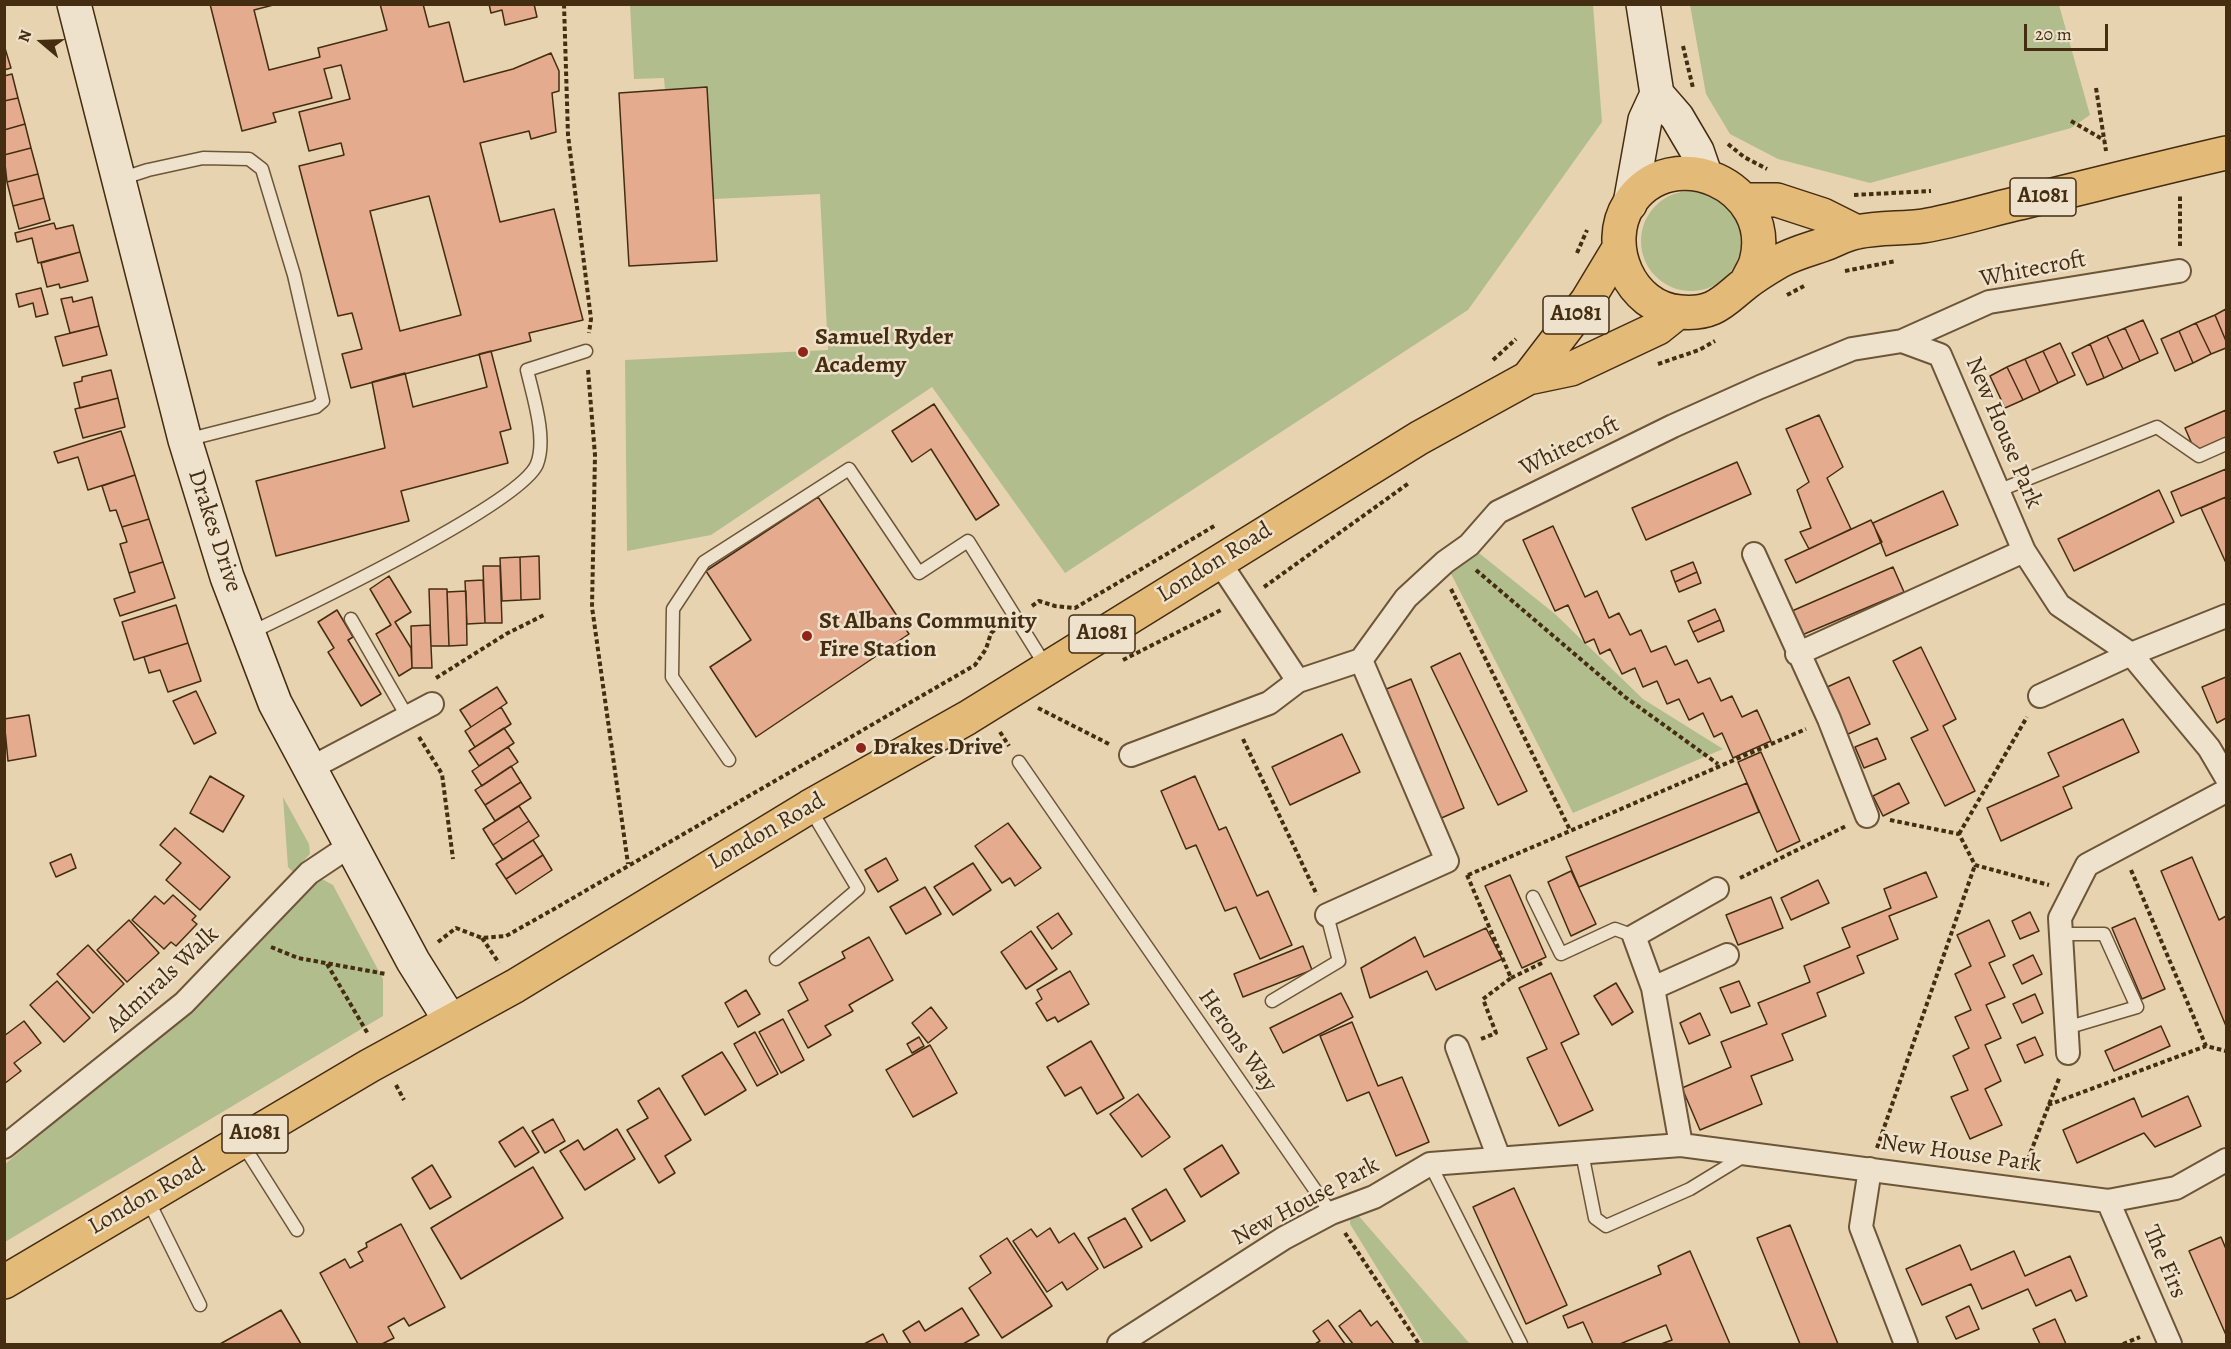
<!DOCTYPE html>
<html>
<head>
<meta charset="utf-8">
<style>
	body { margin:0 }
	#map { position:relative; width:2231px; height:1349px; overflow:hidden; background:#e7d3b0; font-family:Alegreya,serif }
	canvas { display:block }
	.frame { position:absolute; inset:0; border:6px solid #442d10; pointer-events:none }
	.north { position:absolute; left:12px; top:12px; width:60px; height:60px; -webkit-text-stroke:4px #efe2cc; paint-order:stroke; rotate:289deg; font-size:16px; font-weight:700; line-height:24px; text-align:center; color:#442d10 }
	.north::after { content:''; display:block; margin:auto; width:21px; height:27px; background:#442d10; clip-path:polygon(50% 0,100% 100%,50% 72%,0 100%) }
	.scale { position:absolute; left:2024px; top:24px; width:84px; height:27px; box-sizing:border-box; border:3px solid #442d10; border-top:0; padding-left:8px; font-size:18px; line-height:21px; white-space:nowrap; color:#442d10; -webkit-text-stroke:4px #efe2cc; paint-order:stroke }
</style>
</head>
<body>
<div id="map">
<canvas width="2231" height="1349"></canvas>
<div class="frame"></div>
<div class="north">N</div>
<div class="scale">20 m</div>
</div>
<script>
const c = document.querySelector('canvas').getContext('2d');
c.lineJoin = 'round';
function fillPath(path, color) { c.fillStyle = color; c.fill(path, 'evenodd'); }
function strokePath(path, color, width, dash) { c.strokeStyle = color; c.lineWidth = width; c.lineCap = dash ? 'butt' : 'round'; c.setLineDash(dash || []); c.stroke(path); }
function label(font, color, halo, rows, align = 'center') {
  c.font = font + ' Alegreya,serif'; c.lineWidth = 5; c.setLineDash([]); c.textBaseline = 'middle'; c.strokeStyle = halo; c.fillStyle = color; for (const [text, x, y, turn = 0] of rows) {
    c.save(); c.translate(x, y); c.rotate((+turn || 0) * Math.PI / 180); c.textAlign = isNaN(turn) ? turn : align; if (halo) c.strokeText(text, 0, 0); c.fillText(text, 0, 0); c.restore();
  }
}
const green = new Path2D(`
	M630 5H1593L1602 122 1468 310 1065 573 932 387 711 535 627 551 625 360 828 350 820 194 714 199 707 88 665 90 664 78 634 79Z
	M1690 5H2059L2090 115 2071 128 1870 183 1778 159 1730 134 1706 94Z
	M1641 241a50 50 0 1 1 100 0a50 50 0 1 1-100 0Z
	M1469 545 1555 614 1643 699 1723 749 1573 813 1445 562Z
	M283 797 309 844 310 854 293 872 288 867Z
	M318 877 333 885 383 979V1016L5 1242 4 1165C112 1074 228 987 318 877Z
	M1351 1207 1470 1344H1424L1350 1224Z`);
const building = new Path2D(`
	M210 4H277L254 10 269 70 320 57 318 48 387 30 380 4H423L429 27 449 22 464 82 513 69 551 53 559 71V91L552 93 556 132 531 139 529 131 480 143 500 222 554 209 583 320 529 333 531 341 351 388 342 354 362 349 352 313 338 316 299 166 344 155 341 143 309 151 299 112 350 99 341 65 324 69 332 98 273 113 276 122 242 131ZM429 196 461 315 400 331 370 211Z
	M489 4H534L537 17 505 25 502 10 491 13Z
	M4 45 11 68 4 70Z
	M12 74 18 98 4 101V76Z
	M707 87 717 261 629 266 619 93Z
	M18 98 25 124 4 130V101Z
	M25 124 31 148 4 155V130Z
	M31 148 38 174 7 182 4 155Z
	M38 174 44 198 13 206 7 182Z
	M44 198 50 220 19 229 13 206Z
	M54 223 56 229 73 225 80 252 38 263 32 238 17 242 15 233Z
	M80 252 88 281 60 288 59 284 47 287 41 263Z
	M41 288 48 314 36 317 33 303 19 307 16 294Z
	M72 297 73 302 92 297 99 326 70 333 61 299Z
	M2226 309V341L2215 315Z
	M2215 315 2226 341V348L2211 354 2196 323Z
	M2143 320 2158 353 2140 361 2125 328Z
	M2196 323 2211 354 2193 363 2179 331Z
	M99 326 107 355 63 366 55 337Z
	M2125 328 2140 361 2123 369 2107 336Z
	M2179 331 2193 363 2175 371 2161 339Z
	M2107 336 2123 369 2104 378 2090 344Z
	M2060 343 2075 375 2058 383 2043 351Z
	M2090 344 2104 378 2087 385 2072 353Z
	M491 351 511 429 500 432 508 463 401 491 409 521 276 556 256 481 385 448 372 382 405 373 413 407 487 387 479 354Z
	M2043 351 2058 383 2040 392 2025 359Z
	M2025 359 2040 392 2023 400 2007 367Z
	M2007 367 2023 400 2005 408 1990 376Z
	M111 370 118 398 80 408 74 383 82 381V377Z
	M118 398 125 427 83 438 75 409Z
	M934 404 999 505 976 520 931 449 912 462 892 431Z
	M2226 410V437L2195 451 2185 428Z
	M1819 415 1843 467 1827 478 1851 529 1809 549 1800 532 1811 528 1797 490 1809 482 1786 429Z
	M121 431 135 475 88 490 78 457 58 463 54 452Z
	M1737 462 1751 494 1646 540 1632 508Z
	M2226 469V497L2181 516 2171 492Z
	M135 475 149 519 122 527 116 510 110 511 102 486Z
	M2159 490 2174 522 2074 571 2058 539Z
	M1943 491 1958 525 1886 556 1873 523Z
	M818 497 909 634 756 737 710 667 751 640 706 571Z
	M2226 497V563L2201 508Z
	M149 519 163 562 129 573 120 544 127 542 122 527Z
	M1871 520 1882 542 1796 583 1785 560Z
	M1553 526 1585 597 1597 591 1609 618 1619 613 1630 635 1641 630 1651 652 1666 646 1675 665 1687 660 1698 683 1710 678 1721 701 1732 696 1742 717 1757 710 1771 741 1733 758 1722 733 1714 737 1703 713 1689 720 1679 699 1667 704 1657 681 1643 687 1635 668 1622 674 1610 649 1600 654 1594 639 1585 643 1568 605 1555 611 1523 540Z
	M539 556 540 599 521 600 520 557Z
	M520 557 521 600 502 601 500 558Z
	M163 562 175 598 120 616 114 599 135 592 129 573Z
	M1693 562 1697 572 1675 582 1671 571Z
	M483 566H500L502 623H485Z
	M1893 567 1904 592 1802 635 1792 611Z
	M1697 572 1701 583 1679 592 1675 582Z
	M389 576 411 612 395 622 411 648 412 668 399 676 376 634 391 625 370 589Z
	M483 580 485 623 467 624 465 581Z
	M429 589H447L449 646H431Z
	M466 591 467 645 449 646 447 592Z
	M176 605 188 643 134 660 122 622Z
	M1715 609 1720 620 1693 632 1688 621Z
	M337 610 353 637 348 640 381 694 361 706 328 652 334 648 318 622Z
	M1720 620 1724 631 1698 642 1693 632Z
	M430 625 432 668H412L411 626Z
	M188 643 201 681 168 692 160 670 149 673 144 657Z
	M1921 647 1956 719 1943 726 1975 791 1945 806 1911 738 1928 730 1893 661Z
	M1460 653 1527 791 1498 805 1431 667Z
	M1849 677 1870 724 1846 735 1825 688Z
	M2226 677V718L2217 723 2202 687Z
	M1411 679 1464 808 1437 820 1384 690Z
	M497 687 507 703 471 727 460 710Z
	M196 691 216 733 194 744 173 701Z
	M501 707 511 724 475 747 465 731Z
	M29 715 36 756 8 761 4 719Z
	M2123 719 2139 752 2063 787 2072 808 2001 841 1987 808 2059 776 2048 753Z
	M504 728 514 743 479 766 469 751Z
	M1342 734 1360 772 1290 805 1272 767Z
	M1877 738 1886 759 1864 768 1855 747Z
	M508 747 518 762 482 786 472 771Z
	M1761 752 1800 841 1777 852 1738 762Z
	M511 766 521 782 485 805 475 790Z
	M210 776 244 796 223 832 190 813Z
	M1195 776 1219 830 1226 827 1257 896 1268 891 1292 945 1260 959 1236 907 1225 911 1196 845 1186 849 1161 791Z
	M521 782 531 798 495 821 485 805Z
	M1747 783 1759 812 1579 887 1566 857Z
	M1899 783 1909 803 1883 816 1873 796Z
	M519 806 529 821 493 845 483 829Z
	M529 821 539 836 503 860 493 845Z
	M1008 823 1041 868 1015 886 1010 878 1002 883 975 846Z
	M175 828 230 877 200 910 166 880 181 863 160 845Z
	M533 840 543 855 506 879 496 864Z
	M71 854 76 868 56 877 50 863Z
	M543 855 552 870 516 894 506 879Z
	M2192 857 2219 920 2226 916V1026L2161 871Z
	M886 858 898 880 878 892 865 870Z
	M973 863 991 890 953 915 934 887Z
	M1571 871 1596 924 1571 936 1548 882Z
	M1926 872 1937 897 1889 916 1898 939 1857 956 1864 973 1817 993 1826 1016 1782 1034 1793 1060 1751 1076 1762 1104 1700 1130 1682 1088 1731 1067 1721 1042 1767 1024 1758 1003 1810 982 1804 966 1850 947 1842 928 1891 908 1884 889Z
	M1510 875 1546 957 1522 968 1485 886Z
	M1818 880 1829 903 1791 920 1781 898Z
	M925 887 941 914 906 934 890 907Z
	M173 895 196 916 192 920 197 924 176 946 171 942 164 949 132 920 155 896 164 904Z
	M1771 897 1783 928 1738 945 1726 915Z
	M2030 912 2039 931 2020 939 2012 921Z
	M1058 913 1072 934 1052 949 1037 927Z
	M2135 918 2165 989 2142 999 2112 928Z
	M129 920 159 953 127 982 97 950Z
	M1989 920 2005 956 1989 963 2005 997 1986 1005 2001 1038 1985 1045 2001 1081 1985 1089 2002 1125 1970 1139 1951 1097 1968 1090 1953 1056 1969 1048 1955 1017 1971 1010 1955 974 1971 966 1957 935Z
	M1486 928 1502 959 1436 990 1427 971 1370 998 1361 968 1415 937 1424 957Z
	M1031 931 1057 969 1026 989 1001 952Z
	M869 937 893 980 849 1005 853 1011 825 1026 831 1035 808 1048 788 1011 808 1000 799 983 845 958 842 952Z
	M88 945 124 984 93 1013 57 974Z
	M1303 946 1312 970 1243 997 1234 974Z
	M2033 955 2042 974 2022 984 2013 965Z
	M1070 971 1089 1004 1058 1022 1055 1017 1047 1021 1036 1003 1042 999 1037 990Z
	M1551 973 1579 1034 1561 1043 1593 1110 1559 1126 1527 1058 1547 1049 1519 988Z
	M57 981 90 1018 64 1042 30 1005Z
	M1739 981 1750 1006 1731 1013 1720 988Z
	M1616 983 1633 1012 1612 1025 1594 996Z
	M746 990 760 1014 738 1027 725 1003Z
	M1341 993 1353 1017 1283 1053 1270 1028Z
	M2035 994 2043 1013 2022 1023 2013 1004Z
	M931 1007 947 1028 928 1043 912 1023Z
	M1700 1013 1710 1035 1689 1044 1680 1023Z
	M783 1019 804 1060 781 1073 759 1032Z
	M24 1021 41 1043 14 1063 21 1071 4 1084V1036Z
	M1352 1022 1378 1086 1402 1077 1429 1142 1396 1156 1369 1092 1347 1101 1320 1036Z
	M2161 1026 2170 1046 2114 1071 2105 1051Z
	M755 1032 778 1074 757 1086 734 1044Z
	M919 1037 924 1046 912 1053 907 1044Z
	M2035 1037 2043 1055 2025 1063 2017 1045Z
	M1091 1041 1124 1098 1097 1114 1081 1087 1065 1096 1047 1067Z
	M930 1045 957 1093 913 1117 886 1070Z
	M722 1052 746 1090 705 1115 682 1076Z
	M659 1088 691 1140 665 1156 675 1173 659 1183 627 1130 648 1118 638 1101Z
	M1138 1094 1170 1137 1142 1157 1110 1114Z
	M2188 1096 2201 1126 2155 1147 2144 1133 2077 1163 2063 1130 2134 1098 2142 1117Z
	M553 1119 565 1141 545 1153 532 1131Z
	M523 1127 539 1152 515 1167 499 1142Z
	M617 1129 635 1159 585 1190 560 1151 578 1140 584 1150Z
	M1222 1145 1239 1173 1201 1197 1184 1169Z
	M432 1165 451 1197 430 1209 412 1178Z
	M533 1167 563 1218 461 1279 431 1228Z
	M1514 1188 1567 1305 1526 1324 1473 1207Z
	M1166 1189 1185 1221 1151 1241 1132 1209Z
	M1125 1218 1142 1247 1104 1268 1088 1238Z
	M401 1224 445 1307 409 1326 404 1318 388 1327 394 1338 382 1344H358L320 1273 345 1259 350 1268 363 1261 358 1252 367 1247 366 1243Z
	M1790 1225 1838 1344H1800L1757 1238Z
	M1050 1228 1059 1243 1074 1233 1098 1269 1067 1290 1062 1282 1047 1292 1013 1241 1031 1229 1037 1237Z
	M2221 1237 2226 1249V1335L2189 1251Z
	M1007 1238 1052 1306 1002 1338 969 1288 991 1273 980 1256Z
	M1960 1245 1971 1270 2014 1251 2025 1276 2070 1256 2087 1296 2076 1301 2071 1290 2036 1306 2028 1289 1982 1309 1971 1284 1922 1305 1906 1269Z
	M1690 1251 1730 1344H1661L1672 1340 1666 1325 1620 1344H1593L1583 1322 1568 1328 1563 1316 1661 1274 1658 1266Z
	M1969 1306 1979 1329 1956 1339 1946 1317Z
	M962 1308 979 1335 963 1344H911L903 1331 919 1321 925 1331Z
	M281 1310 301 1344H220Z
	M1360 1310 1371 1326 1377 1321 1394 1344H1353L1339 1326Z
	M2055 1319 2066 1344H2040L2033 1329Z
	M1328 1320 1345 1344H1315L1320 1341 1313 1331Z
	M883 1334 888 1344H864Z`);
const path = new Path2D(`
	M564 4 568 135 591 319 589 333
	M1683 46 1693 88
	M2096 88 2106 151
	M2071 121 2104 140
	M1728 144 1744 157 1767 169
	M1854 195 1931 191
	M2180 246V194
	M1577 253 1587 230
	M1845 271 1896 261
	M1787 295 1804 286
	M1493 360 1516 339
	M1658 364 1699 350 1715 341
	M588 370 595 455 592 607 628 864
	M1476 570 1625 697 1718 764
	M1264 587 1409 483
	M1451 589 1570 830
	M1032 606 1039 601 1055 606 1075 608 1216 525
	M1123 660 1223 609
	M436 678 506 634 544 615
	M1038 708 1109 744
	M1000 732 1009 746
	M419 737 442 774 453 859
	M1243 739 1317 895
	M1890 820 1959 834 1975 865 2049 885
	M1959 834 2027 717
	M2131 870 2206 1046 2226 1051
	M1467 875 1511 978 1483 999 1496 1033 1481 1039
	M1468 875 1806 729
	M1740 878 1846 826
	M482 938 499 963
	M438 942 456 928 482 938 506 936 554 909 975 665 986 649 991 633 1000 626
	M271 947 298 958 386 974
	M327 964 368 1034
	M1511 978 1544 962
	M396 1085 404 1100
	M2048 1105 2206 1046
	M1877 1148 1975 865
	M2025 1167 2060 1076
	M1345 1233 1419 1344
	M2123 1344 2140 1337`);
const lane = new Path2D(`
	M120 179 148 170 203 158 249 159 262 169 294 275 323 401 316 407 186 440
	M2000 490 2157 427 2199 456 2226 444
	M351 619 408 718
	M250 633C298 610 521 504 537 464 547 438 533 396 527 370L586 351
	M729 760 672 677 673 609 704 562 849 469 919 573 968 541 1047 668
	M1019 762 1331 1213
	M1533 897 1561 954 1615 929 1634 936
	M2059 934H2104L2137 1007 2066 1028
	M776 959 858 889 809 807
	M1272 1001 1339 961 1327 915
	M242 1143 297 1230
	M1582 1153 1595 1218 1606 1226 1690 1189 1744 1156
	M1430 1164 1521 1344
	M147 1198 200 1305`);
const street = new Path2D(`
	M1902 341 1989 302 2179 271
	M1754 554 1829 719 1867 816
	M1218 560 1298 681 1361 660 1406 598 1445 562 1469 545 1498 512 1673 426 1760 387 1852 349 1902 341 1940 355 2024 551 2059 605 2131 654 2209 748 2226 777
	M1797 654 2024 551
	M2040 696 2131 654 2226 616
	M1131 755 1269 703 1298 681
	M309 769 432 704
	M1327 915 1447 861 1361 660
	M1653 988 1727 955
	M1457 1047 1499 1158
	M2068 1053 2060 918 2087 865 2226 791
	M1681 1145 1653 988 1634 936 1717 889
	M4 1147 184 1003 309 873 351 845
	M1870 1169 1861 1227 1906 1344
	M2108 1201 2170 1344
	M1119 1344 1284 1238 1331 1213 1374 1197 1430 1164 1681 1145 2108 1201 2176 1188 2226 1160`);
const secondary = new Path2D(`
	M74 4 185 440 227 577 275 703 413 961 450 1020
	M1643 4 1657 94 1677 117 1697 151 1705 174
	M1630 204 1645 120 1657 94`);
const primary = new Path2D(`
	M1744 200H1777L1823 215 1857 232
	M1746 283C1749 276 1754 269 1756 262 1777 186 1671 139 1629 204 1603 245 1630 308 1680 312 1715 315 1723 301 1746 283 1756 275 1768 268 1778 262 1792 254 1807 250 1822 245 1834 241 1845 234 1857 232 1879 227 1902 229 1923 226 1954 221 1985 211 2015 204 2086 187 2156 169 2226 153
	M1528 378 1587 301 1619 248
	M4 1282 369 1066 515 986 809 807 967 718 1419 438 1528 378 1571 369 1658 328 1678 312`);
const markers = [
	[803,352,6,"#8f2418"],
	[807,636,6,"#8f2418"],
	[861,748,6,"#8f2418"]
];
const shields = [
	[2043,197,66],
	[1576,315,66],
	[1102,634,66],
	[255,1134,66]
];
const shieldNames = [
	["A1081",2043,197],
	["A1081",1576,315],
	["A1081",1102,634],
	["A1081",255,1134]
];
const streetNames = [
	["Whitecroft",2033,270,-11],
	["New House Park",2003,433,67],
	["Whitecroft",1570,447,-26],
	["Drakes Drive",214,531,72],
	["London Road",1215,563,-32],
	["London Road",767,832,-30],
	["Admirals Walk",163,980,-43],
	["Herons Way",1237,1041,55],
	["New House Park",1961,1154,8],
	["London Road",147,1197,-30],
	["New House Park",1306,1202,-28],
	["The Firs",2164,1262,67]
];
const poiNames = [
	["Samuel Ryder",815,338],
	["Academy",815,366],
	["St Albans Community",819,622],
	["Fire Station",819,650],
	["Drakes Drive",873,748]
];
fillPath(green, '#b2bd8e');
fillPath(building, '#e5ab8e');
strokePath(building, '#442d10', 1.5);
strokePath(lane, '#6d5638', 15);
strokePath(street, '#6d5638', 26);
strokePath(secondary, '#442d10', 36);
strokePath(primary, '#442d10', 36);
strokePath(path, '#442d10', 4, [4.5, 3]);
strokePath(lane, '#efe2cc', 12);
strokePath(street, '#efe2cc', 22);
strokePath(secondary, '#efe2cc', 33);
strokePath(primary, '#e4ba78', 33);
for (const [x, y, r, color] of markers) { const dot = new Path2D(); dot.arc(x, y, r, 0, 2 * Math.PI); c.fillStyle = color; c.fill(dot); strokePath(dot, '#efe2cc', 2); }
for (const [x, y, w] of shields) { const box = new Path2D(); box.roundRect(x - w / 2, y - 19, w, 38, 4.5); c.fillStyle = '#efe2cc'; c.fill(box); strokePath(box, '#442d10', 1.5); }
label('bold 22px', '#442d10', null, shieldNames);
label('24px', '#442d10', '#efe2cc', streetNames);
label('bold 24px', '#442d10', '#efe2cc', poiNames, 'left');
</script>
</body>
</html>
